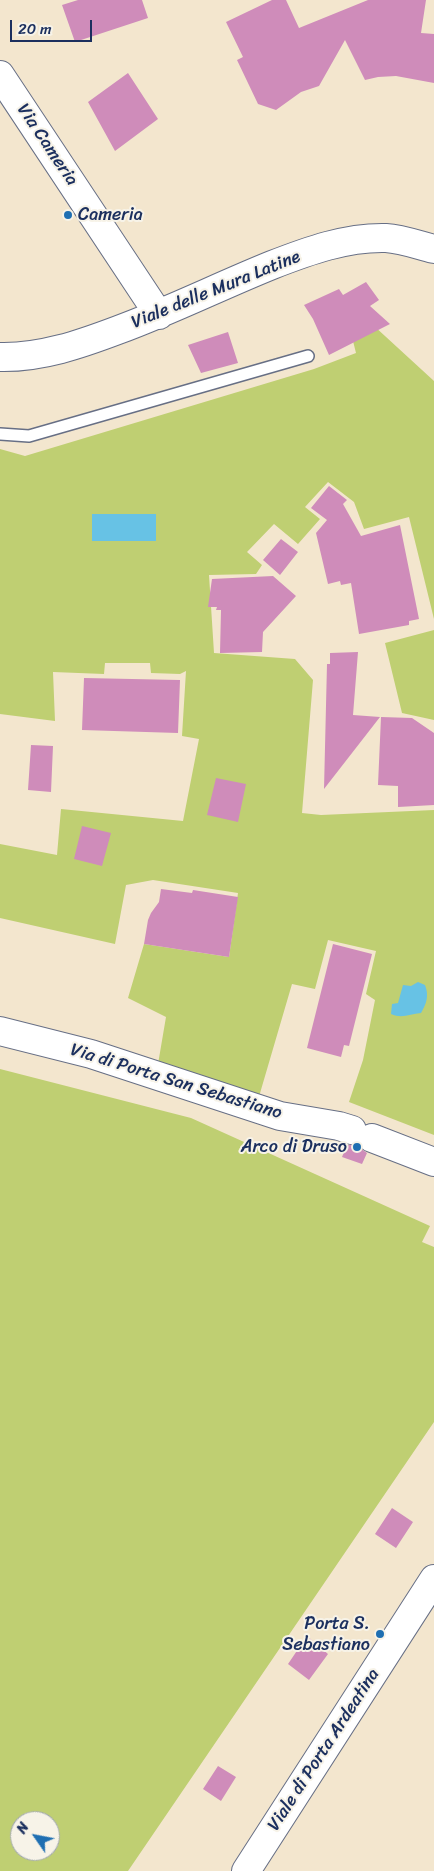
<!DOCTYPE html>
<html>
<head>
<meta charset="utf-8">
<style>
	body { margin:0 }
	#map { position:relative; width:434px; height:1871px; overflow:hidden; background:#f3e6ce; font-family:Sriracha,sans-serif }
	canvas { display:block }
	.north { position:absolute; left:10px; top:1811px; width:50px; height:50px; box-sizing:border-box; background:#f7f3e8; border:1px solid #9fa5b1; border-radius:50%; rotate:303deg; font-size:14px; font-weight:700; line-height:20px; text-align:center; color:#1b2f5e }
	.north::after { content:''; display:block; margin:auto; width:18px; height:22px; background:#1f6fb2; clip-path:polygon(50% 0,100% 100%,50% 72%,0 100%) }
	.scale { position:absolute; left:10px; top:20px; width:82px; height:22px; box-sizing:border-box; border:2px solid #1b2f5e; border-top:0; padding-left:6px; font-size:15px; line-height:18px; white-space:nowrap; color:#1b2f5e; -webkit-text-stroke:4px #f7f3e8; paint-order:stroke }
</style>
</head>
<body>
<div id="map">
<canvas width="434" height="1871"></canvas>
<div class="north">N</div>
<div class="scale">20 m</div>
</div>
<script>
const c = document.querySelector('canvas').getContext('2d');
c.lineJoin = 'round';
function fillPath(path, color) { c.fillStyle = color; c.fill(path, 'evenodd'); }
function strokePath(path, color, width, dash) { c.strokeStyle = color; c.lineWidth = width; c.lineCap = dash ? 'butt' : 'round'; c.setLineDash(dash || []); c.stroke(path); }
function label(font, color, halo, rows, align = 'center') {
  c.font = font + ' Sriracha,sans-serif'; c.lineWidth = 4; c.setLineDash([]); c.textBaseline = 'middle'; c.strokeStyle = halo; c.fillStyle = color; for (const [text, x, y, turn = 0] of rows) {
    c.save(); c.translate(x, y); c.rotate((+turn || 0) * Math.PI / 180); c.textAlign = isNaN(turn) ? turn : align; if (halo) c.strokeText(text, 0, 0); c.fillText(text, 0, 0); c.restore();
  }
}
const green = new Path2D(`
	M373 325 434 381V619L409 517 364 529 354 502 328 482 305 507 320 519 298 544 274 524 247 552 262 565 256 574 209 575 214 653 295 659 313 680 302 813 321 815 434 810V1135L349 1102 363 1060 375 1000 366 994 376 951 328 940 315 989 292 984 258 1100 157 1070 166 1017 128 998 144 944 229 957 238 893 153 880 126 885 115 944 0 918V844L57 855 61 809 183 821 199 739 182 736 186 671 180 674 151 673 150 663H105L104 674 53 672 55 721 0 714V449L25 456 314 369 356 353 351 333Z
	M434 630V720L402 713 385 643Z
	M0 1069 191 1118 430 1226 422 1242 434 1247V1422L128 1871H0ZM20 1821H50V1851H20Z`);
const water = new Path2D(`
	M92 514H156V541H92Z
	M418 982 425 985C429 995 427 1003 421 1013 410 1014 402 1019 391 1014L392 1004 398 1003 403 985 411 986Z`);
const building = new Path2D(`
	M78 0H142L148 18 75 42 62 5Z
	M272 0H286L299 28 368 0H426L421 33 434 34V83L396 76 378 77 365 80 345 40 319 86 301 92 276 110 258 104 237 60 243 57 226 22Z
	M128 73 158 119 115 151 88 102Z
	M366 282 379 300 370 306 390 324 329 355 313 319 304 305 339 289 343 295Z
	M228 332 238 363 201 373 188 345Z
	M329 486 347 500 343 504 361 536 400 525 419 619 409 621V625L359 634 351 583 341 585 340 581 328 584 316 533 327 520 311 508Z
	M281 539 298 552 280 575 263 560Z
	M273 576 296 596 263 632 262 652 220 653 221 610H216L217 607H208L212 579Z
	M358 652 353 715 380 717 324 789 327 664H330V653Z
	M84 678 180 680 178 733 82 730Z
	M381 717 412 718 434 733V805L398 807V786L378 785Z
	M31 745 53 746 51 792 28 790Z
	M216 778 246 784 238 822 207 815Z
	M82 826 111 833 102 866 74 859Z
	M161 889 192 893 193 890 238 897 229 957 144 944 148 920 151 913 159 902Z
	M333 944 372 954 349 1046 344 1045 341 1057 307 1048Z
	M358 1144 360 1148 367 1153 362 1164 342 1157 347 1145Z
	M392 1508 413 1522 396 1548 375 1534Z
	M307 1636 328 1654 309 1680 288 1664Z
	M218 1766 236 1777 221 1801 203 1789Z`);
const service = new Path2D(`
	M0 434 29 436 308 356`);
const tertiary = new Path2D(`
	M0 75 159 315
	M0 357C41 358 81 344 118 330 170 311 220 286 272 265 308 251 346 237 386 238 402 239 418 245 434 249
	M0 1031 91 1054 280 1116 339 1126 352 1130
	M372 1138 434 1162
	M246 1871 434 1579`);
const markers = [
	[68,215,5,"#1f6fb2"],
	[357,1147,5,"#1f6fb2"],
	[380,1634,5,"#1f6fb2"]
];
const streetNames = [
	["Via Cameria",47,145,56],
	["Viale delle Mura Latine",216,290,-22],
	["Via di Porta San Sebastiano",176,1082,17],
	["Viale di Porta Ardeatina",324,1750,-57]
];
const poiNames = [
	["Cameria",78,215,"left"],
	["Arco di Druso",347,1147],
	["Porta S.",370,1624],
	["Sebastiano",370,1645]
];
fillPath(green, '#bfcf72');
fillPath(water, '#67c2e5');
fillPath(building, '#cf8cba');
strokePath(service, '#676f85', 14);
strokePath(tertiary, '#676f85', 30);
strokePath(service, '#fff', 11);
strokePath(tertiary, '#fff', 28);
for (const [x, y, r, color] of markers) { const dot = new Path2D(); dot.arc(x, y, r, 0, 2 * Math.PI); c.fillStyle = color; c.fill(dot); strokePath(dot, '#f7f3e8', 2); }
label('18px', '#1b2f5e', '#f7f3e8', streetNames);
label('18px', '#1b2f5e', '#f7f3e8', poiNames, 'right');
</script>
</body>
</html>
